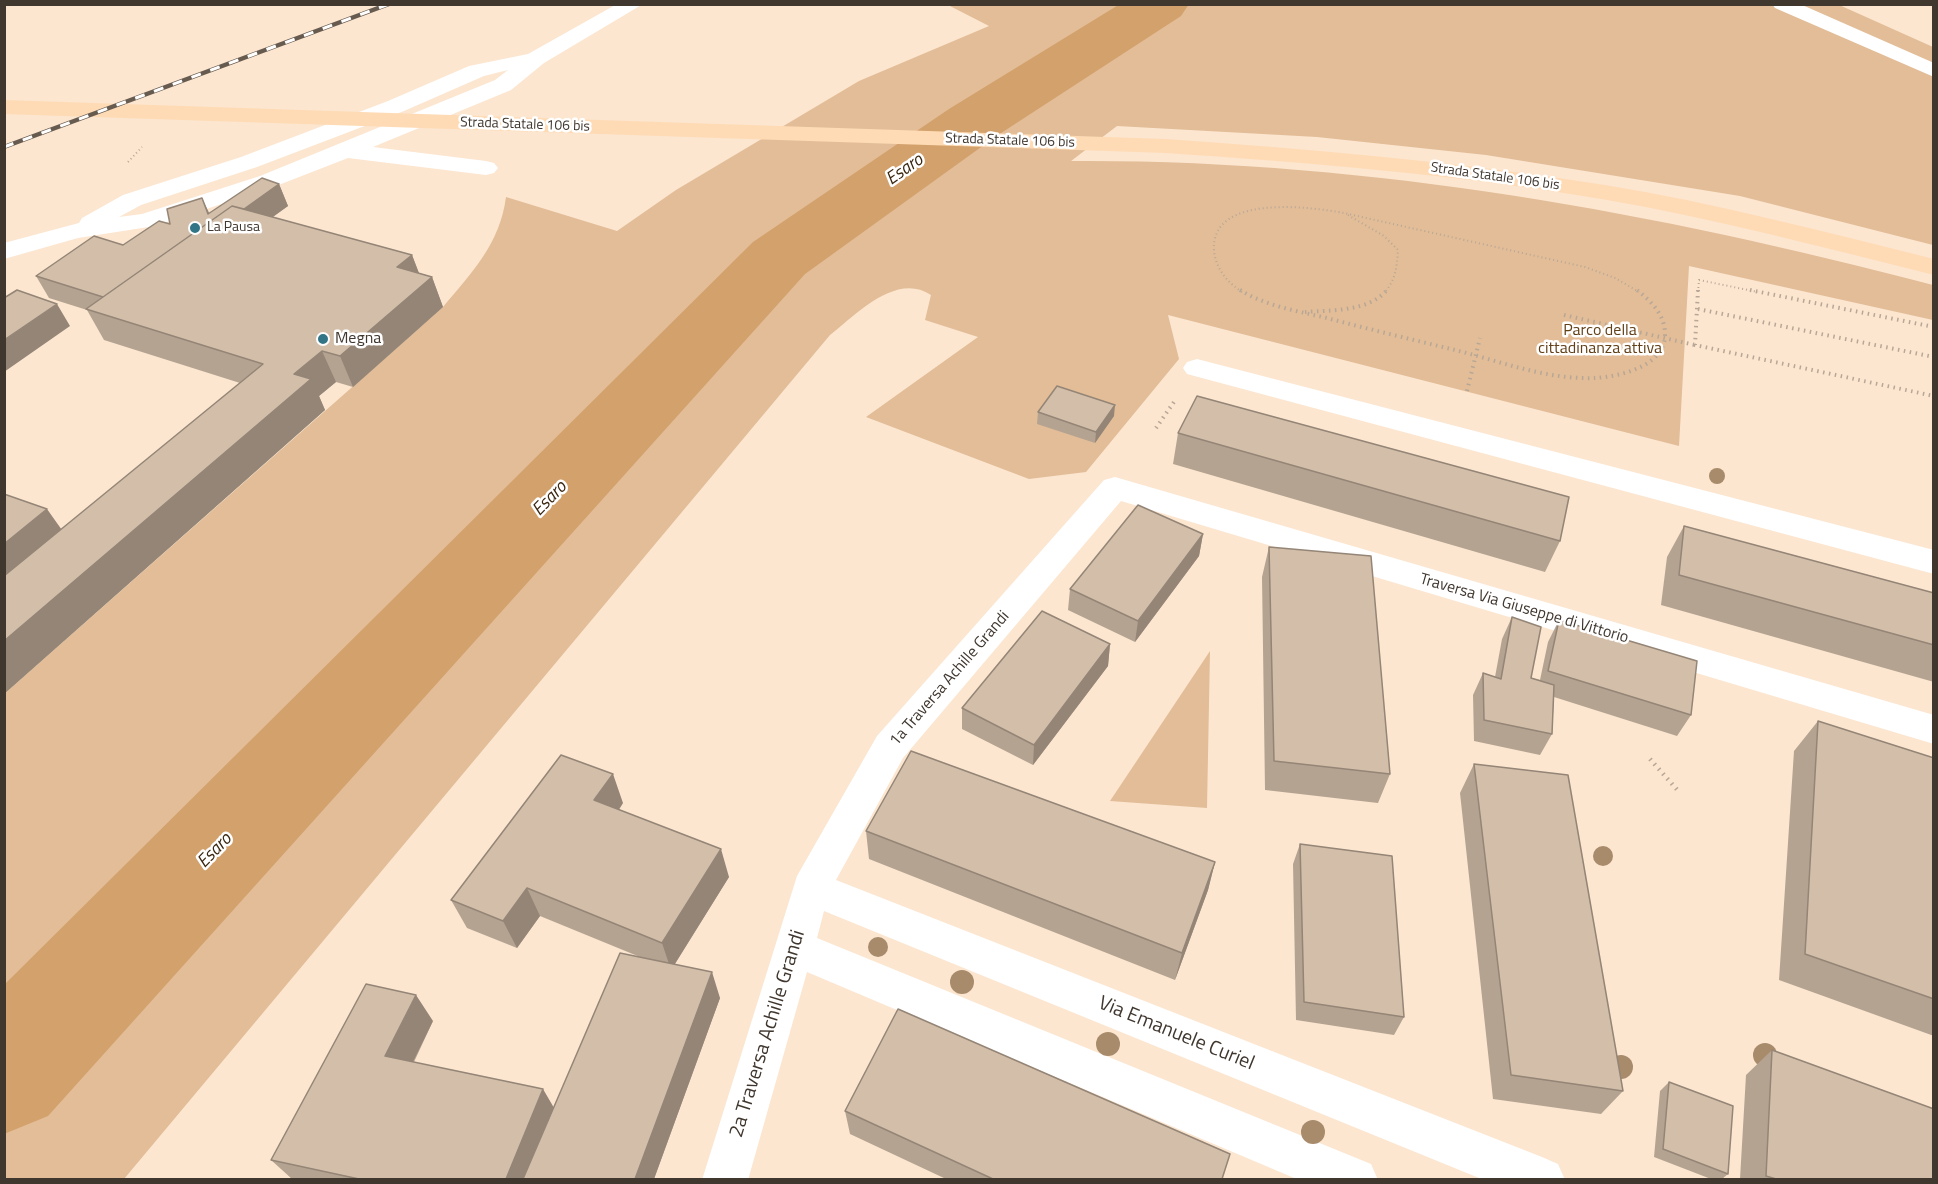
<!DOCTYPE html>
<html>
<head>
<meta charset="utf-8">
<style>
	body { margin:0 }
	#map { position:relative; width:1938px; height:1184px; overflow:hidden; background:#fce6d0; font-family:"Titillium Web",sans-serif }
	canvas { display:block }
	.frame { position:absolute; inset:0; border:6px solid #40372f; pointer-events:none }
</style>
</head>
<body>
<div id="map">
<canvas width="1938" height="1184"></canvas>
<div class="frame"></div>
</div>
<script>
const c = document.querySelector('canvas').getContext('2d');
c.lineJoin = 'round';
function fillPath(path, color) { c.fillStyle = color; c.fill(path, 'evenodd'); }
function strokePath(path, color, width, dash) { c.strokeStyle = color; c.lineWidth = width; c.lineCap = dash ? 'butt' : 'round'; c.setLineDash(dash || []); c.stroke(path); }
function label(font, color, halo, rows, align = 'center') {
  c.font = font + ' "Titillium Web",sans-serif'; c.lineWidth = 5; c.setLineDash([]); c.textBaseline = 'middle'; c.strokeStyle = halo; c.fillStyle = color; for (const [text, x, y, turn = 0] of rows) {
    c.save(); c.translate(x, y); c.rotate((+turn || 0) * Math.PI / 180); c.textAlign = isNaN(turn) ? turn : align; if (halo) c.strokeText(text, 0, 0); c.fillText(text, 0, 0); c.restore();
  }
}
const green = new Path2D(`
	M1837 4 1933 47V245L1740 196 1486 155 1317 137 1117 126 1071 161C1362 159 1653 211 1933 285V320L1689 266 1679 446 1168 315 1179 359 1086 472 1029 479 866 417 978 337 925 320 931 295C896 272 857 314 830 335L124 1179H5L4 694 443 307C472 272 500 244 506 197L617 231 676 190 859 81 989 26 948 5Z
	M1210 651 1207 808 1110 801Z`);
const river = new Path2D(`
	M1120 4H1189L1181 16 995 137 805 274 48 1116 4 1134V985L753 242 949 109Z`);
const pathFar2 = new Path2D(`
	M128 162 142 147
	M1348 215 1384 236 1398 250C1397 266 1396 279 1385 292
	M1242 292C1228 283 1216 269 1214 251 1210 193 1311 207 1344 213L1585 267 1615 278 1639 292
	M1698 292 1699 280 1758 292`);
const pathFar1 = new Path2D(`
	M1240 290C1266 306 1297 311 1327 318 1368 329 1410 339 1451 349 1497 360 1546 380 1594 378 1619 377 1666 366 1665 334 1665 315 1651 301 1637 290
	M1698 290 1695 345 1934 396
	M1750 290 1934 327
	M1698 309 1934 357
	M1305 312C1331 310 1368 312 1387 290
	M1564 315 1695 345
	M1467 391 1480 338
	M1156 428 1176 399`);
const path = new Path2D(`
	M1650 759 1680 793`);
const minor = new Path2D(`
	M617 4H643L544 63 511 90 373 147 486 161 494 163 498 168 494 173 486 175 348 158 276 186 155 226 78 238 4 259V243L79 223 82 218 123 195 241 157 388 101 469 66 528 54ZM508 70 495 80 260 176 142 214 119 217 141 205 257 167 404 111 484 76Z
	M1772 4H1800L1934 63V77L1775 8Z
	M1197 359 1934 550V574L1187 374 1183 368 1187 362Z
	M1115 477 1934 715V744L1121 501 903 758 836 880 1542 1157 1558 1164 1565 1180H1484L824 911 817 938 1371 1164 1378 1180H1299L807 972 748 1180H702L797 876 877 736 1104 480Z`);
const major = new Path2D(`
	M4 100 1166 139C1313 149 1460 162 1605 185 1716 203 1825 232 1934 259V275C1825 248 1717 219 1607 200 1461 175 1314 163 1166 153L4 114Z`);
const rail = new Path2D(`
	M4 147 389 4`);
const trees = [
	[1717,476,8],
	[1603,856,10],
	[878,947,10],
	[962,982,12],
	[1108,1044,12],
	[1765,1055,12],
	[1621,1067,12],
	[1313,1132,12]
];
const wall = new Path2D(`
	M279 184 288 206 272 217 412 255 419 273 432 277 443 307 353 387 336 382 319 396 325 410 4 694V494L62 530 240 383 104 340 87 310 49 298 36 276 123 245 170 224 210 213Z
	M1038 412 1114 416 1095 443 1037 424Z
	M1178 433 1560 541 1545 572 1173 464Z
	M1684 526 1934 593V682L1661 605 1667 557Z
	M1203 534 1199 556 1135 642 1068 610 1070 589Z
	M1269 547 1390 774 1378 803 1265 790 1262 577Z
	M1512 617 1531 678 1540 680 1548 642 1559 620 1691 715 1677 736 1554 697 1552 734 1540 755 1474 741 1473 695 1483 673 1495 677 1502 639Z
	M1110 644 1108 666 1033 765 962 729V708Z
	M1818 721 1934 758V1036L1779 980 1794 751Z
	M1474 764 1623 1091 1601 1114 1493 1099 1460 793Z
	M623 803 619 810 729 877 675 964 720 998 654 1179H292L271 1160 433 1021 414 1062 554 1107 640 957 540 916 517 948 467 928 451 900Z
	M866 831 1215 862 1208 890 1175 980 869 859Z
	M1300 844 1404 1017 1394 1035 1296 1020 1293 864Z
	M1772 1050 1934 1179H1740L1746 1075Z
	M1669 1082 1728 1174 1722 1179H1711L1654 1157 1660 1091Z
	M845 1111 1222 1179H946L850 1134Z`);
const shadedWall = new Path2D(`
	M279 184 288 206 129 322 208 214 202 198 212 219Z
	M412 255 423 284 432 277 443 307 353 387 340 356 397 267Z
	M57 304 70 326 4 372V340Z
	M322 351 336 382 319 396 325 410 4 694V641L294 374Z
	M1115 405 1114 416 1095 443 1096 432Z
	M47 509 69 540 4 595V544Z
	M1203 534 1199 556 1135 642 1138 621Z
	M1110 644 1108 666 1033 765 1034 745Z
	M613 774 623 803 605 829 594 800Z
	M721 849 729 877 671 970 662 943Z
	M1215 862 1208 890 1175 980 1182 953Z
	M527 888 540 916 517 948 503 921Z
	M712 972 720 998 654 1179H635Z
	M416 995 433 1021 404 1080 385 1056Z
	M543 1089 557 1113 531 1179H506Z`);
const building = new Path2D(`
	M262 178 279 184 244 209 232 206 103 297 36 276 94 236 123 245 159 221 170 224 167 209 202 198 208 214Z
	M232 206 412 255 397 267 432 277 340 356 322 351 294 374 311 379 4 641V576L263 364 86 309Z
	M17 290 57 304 4 340V298Z
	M1057 386 1115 405 1096 432 1038 412Z
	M1197 396 1569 497 1560 541 1178 433Z
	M4 494 47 509 4 544Z
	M1138 505 1203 534 1138 621 1070 589Z
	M1684 526 1934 593V645L1679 575Z
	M1269 547 1371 556 1390 774 1274 761Z
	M1042 611 1110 644 1034 745 962 708Z
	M1512 617 1541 627 1531 678 1554 685 1552 734 1484 720 1483 673 1501 679Z
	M1559 620 1697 661 1691 715 1548 671Z
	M1818 721 1934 758V999L1805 954Z
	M911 751 1215 862 1182 953 866 831Z
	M561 755 613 774 594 800 721 849 662 943 527 888 503 921 451 900Z
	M1474 764 1568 775 1623 1091 1511 1075Z
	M1300 844 1392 856 1404 1017 1304 1002Z
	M620 953 712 972 635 1179H523Z
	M366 984 416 995 385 1056 543 1089 506 1179H359L271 1160Z
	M898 1009 1230 1154 1222 1179H993L845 1111Z
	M1772 1050 1934 1109V1179H1776L1766 1176Z
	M1669 1082 1733 1106 1728 1174 1663 1149Z`);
const markers = [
	[195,228,6,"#327586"],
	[323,339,6,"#327586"]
];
const farStreetnames = [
	["Strada Statale 106 bis",525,125,2],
	["Strada Statale 106 bis",1010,141,2],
	["Strada Statale 106 bis",1495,177,8]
];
const farPoinames = [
	["La Pausa",207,228]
];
const parkNames = [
	["Parco della",1600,331],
	["cittadinanza attiva",1600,349]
];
const poiNames = [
	["Megna",335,339]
];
const streetNames = [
	["Traversa Via Giuseppe di Vittorio",1524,609,16],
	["1a Traversa Achille Grandi",950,679,-49]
];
const waterNames = [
	["Esaro",905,170,-35],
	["Esaro",550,499,-46],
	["Esaro",215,851,-46]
];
const nearStreetnames = [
	["2a Traversa Achille Grandi",768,1034,-73],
	["Via Emanuele Curiel",1176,1034,22]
];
fillPath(green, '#e2bd97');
fillPath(river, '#d3a16c');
strokePath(pathFar2, '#b8a796', 2, [1, 3]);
strokePath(pathFar1, '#b8a796', 4, [1.5, 4.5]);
strokePath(path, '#b8a796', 4.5, [1.5, 5]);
fillPath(minor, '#fff');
fillPath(major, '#fedbb5');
strokePath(rail, '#675b50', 4.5);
strokePath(rail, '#fff', 3, [10]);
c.fillStyle = '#a88b6b';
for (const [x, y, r] of trees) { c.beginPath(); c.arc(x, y, r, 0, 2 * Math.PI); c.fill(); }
fillPath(wall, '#b5a391');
fillPath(shadedWall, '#948576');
fillPath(building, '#d3bea9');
strokePath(building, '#948576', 1.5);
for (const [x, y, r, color] of markers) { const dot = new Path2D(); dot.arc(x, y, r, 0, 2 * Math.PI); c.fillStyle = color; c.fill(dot); strokePath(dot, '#fff', 2); }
label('14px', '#40372f', '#fff', farStreetnames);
label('14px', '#40372f', '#fff', farPoinames, 'left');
label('16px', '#634118', '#fff', parkNames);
label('16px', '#40372f', '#fff', poiNames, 'left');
label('16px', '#40372f', '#fff', streetNames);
label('italic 18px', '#3a260e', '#fff', waterNames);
label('20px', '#40372f', '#fff', nearStreetnames);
</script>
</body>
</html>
